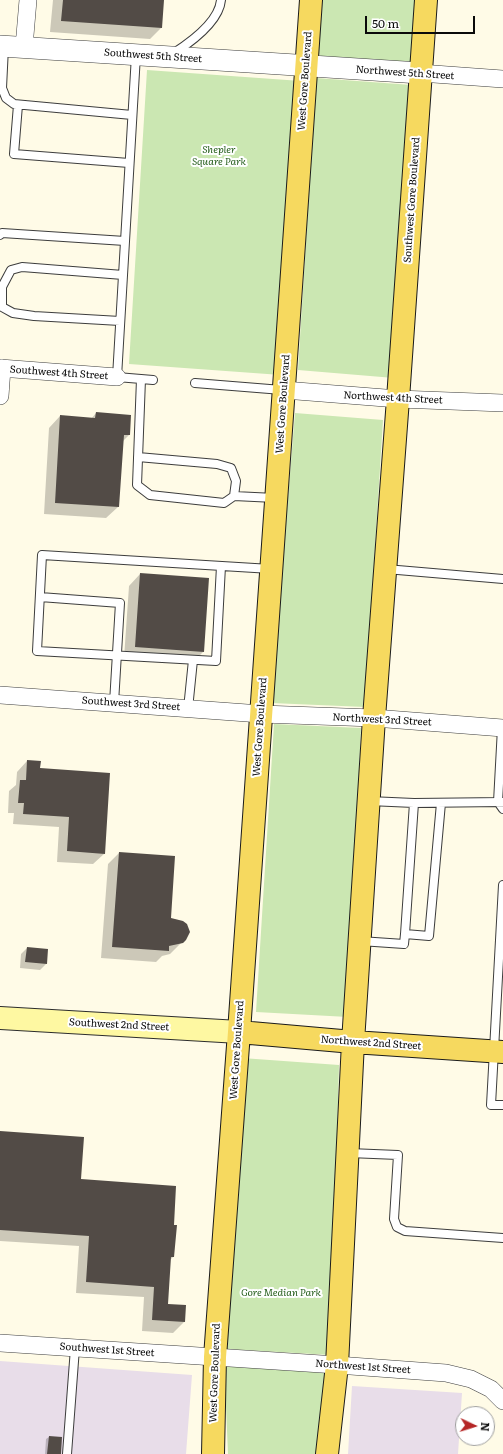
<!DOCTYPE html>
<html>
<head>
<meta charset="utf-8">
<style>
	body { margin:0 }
	#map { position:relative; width:503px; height:1454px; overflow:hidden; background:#fffbe7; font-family:Literata,serif }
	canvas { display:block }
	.north { position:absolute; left:455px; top:1406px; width:40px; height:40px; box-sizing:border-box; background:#fff; border:1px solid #9d9d9d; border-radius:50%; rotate:94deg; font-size:11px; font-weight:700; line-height:16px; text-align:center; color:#0a0a0a }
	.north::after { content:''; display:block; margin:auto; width:14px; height:18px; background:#b52626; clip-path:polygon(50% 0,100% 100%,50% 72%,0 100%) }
	.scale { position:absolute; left:365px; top:16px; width:110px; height:18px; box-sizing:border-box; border:2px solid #0a0a0a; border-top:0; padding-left:5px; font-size:12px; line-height:14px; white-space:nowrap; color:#0a0a0a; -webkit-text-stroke:3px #fff; paint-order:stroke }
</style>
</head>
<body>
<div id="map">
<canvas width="503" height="1454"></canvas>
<div class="north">N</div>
<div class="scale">50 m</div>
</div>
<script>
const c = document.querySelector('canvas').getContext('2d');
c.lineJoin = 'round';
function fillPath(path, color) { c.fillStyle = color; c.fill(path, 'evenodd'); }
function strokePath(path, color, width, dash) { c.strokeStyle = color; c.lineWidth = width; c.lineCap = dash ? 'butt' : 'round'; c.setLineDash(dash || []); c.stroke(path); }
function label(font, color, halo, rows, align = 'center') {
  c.font = font + ' Literata,serif'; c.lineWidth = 4; c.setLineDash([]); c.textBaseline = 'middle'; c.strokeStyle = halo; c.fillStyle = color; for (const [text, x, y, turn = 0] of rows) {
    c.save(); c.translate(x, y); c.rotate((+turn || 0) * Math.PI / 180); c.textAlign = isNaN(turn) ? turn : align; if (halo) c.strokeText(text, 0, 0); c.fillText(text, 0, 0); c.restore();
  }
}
const industrial = new Path2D(`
	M0 1361 192 1375 186 1454H0Z
	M352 1386 462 1393 458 1454H348Z`);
const green = new Path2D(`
	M319 0H416L413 58 410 63 325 59 317 53Z
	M147 70 301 81 281 375 129 364Z
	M316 78 412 85 394 378 298 370Z
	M295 413 383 420 365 707 271 703Z
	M274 724 361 728 348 1017 256 1012Z
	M242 1058 339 1065 331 1355 227 1349Z
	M226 1366 326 1373 321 1454H228L226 1407Z`);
const shadow = new Path2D(`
	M53 0H163L161 28 150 39 50 32Z
	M96 413 129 435 122 442 118 507 106 518 44 514 49 428 60 416 91 419Z
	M140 574 203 652 192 663 124 658 129 586Z
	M27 761 39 769 104 854 93 864 57 862 59 827 13 824 14 813H8L9 791 16 785 17 772Z
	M119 853 170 918 182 942 170 954 162 956 156 962 101 958 108 864Z
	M27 948 47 950 46 964 40 970 20 968 21 954Z
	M0 1132 80 1180 173 1226V1257L170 1260 167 1305 185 1306 184 1322 173 1333 142 1331 144 1297 76 1293 79 1246 0 1241Z
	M49 1437 60 1454H45L46 1439Z`);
const building = new Path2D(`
	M63 0H164L162 28 61 21Z
	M96 412 131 415 130 435H124L119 507 55 503 60 415 95 418Z
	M140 573 209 578 204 652 135 647Z
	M27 760 41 761 40 768 110 773 105 854 67 851 69 817 23 814 24 803H18L20 780H26Z
	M119 852 175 856 171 918 183 921 187 924 190 932 186 940 183 943 169 946V951L112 947Z
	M27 947 48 949 47 964 25 962Z
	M0 1131 84 1137 81 1179 176 1186 174 1225H177L174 1257H171L168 1304 186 1305 185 1322 152 1320 154 1287 86 1282 89 1236 0 1230Z
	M49 1436 62 1437 61 1454H47Z`);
const service = new Path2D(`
	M4 47 2 88 6 98 14 104 132 115
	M174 53C191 42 219 22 221 0
	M136 55 117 377 153 380
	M18 105 14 154 129 163
	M0 235 2 233 125 241
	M120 321 34 316 13 313 2 307V287L11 270 22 267 123 275
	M195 383 282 390
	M138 457 217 464 231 468 236 481 234 496 224 503 150 495 137 485 141 379
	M234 496 275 498
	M221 566 216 661 37 651 42 555 271 569
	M386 569 503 579
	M40 597 120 603 114 703
	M188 709 193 660
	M502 728 498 802 503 809
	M369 801 414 803 503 802
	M414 803 405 934 429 936 441 803
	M503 885 491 1105H503
	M360 941 404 944 405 934
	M349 1153 398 1155 394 1219 397 1227 405 1231 503 1238
	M67 1454 75 1348`);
const minor = new Path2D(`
	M24 47 28 0
	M420 73 503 79
	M0 368 117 377
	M284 390 398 399 503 403
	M0 396 2 368
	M0 695 261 714 374 718 503 728
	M0 1343 337 1365 446 1373 471 1379 491 1389 503 1401`);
const tertiary = new Path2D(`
	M0 46 420 73`);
const secondary = new Path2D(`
	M0 1018 239 1032`);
const primary = new Path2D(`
	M239 1032 353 1042 503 1052
	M213 1454 215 1357 239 1032 311 0
	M327 1454 337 1365 353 1042 374 718 398 399 426 0`);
const streetNames = [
	["Southwest 5th Street",153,56,4],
	["Northwest 5th Street",405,73,4],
	["West Gore Boulevard",305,81,-86],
	["Southwest Gore Boulevard",412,200,-86],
	["Southwest 4th Street",59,373,4],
	["Northwest 4th Street",393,398,3],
	["West Gore Boulevard",283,404,-86],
	["Southwest 3rd Street",131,704,4],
	["Northwest 3rd Street",382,720,3],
	["West Gore Boulevard",260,727,-86],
	["Southwest 2nd Street",119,1025,3],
	["Northwest 2nd Street",371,1043,4],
	["West Gore Boulevard",237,1050,-86],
	["Southwest 1st Street",107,1350,4],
	["Northwest 1st Street",363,1367,4],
	["West Gore Boulevard",215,1373,-88]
];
const parkNames = [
	["Shepler",219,150],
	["Square Park",219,162],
	["Gore Median Park",281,1293]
];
fillPath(industrial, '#e8dde9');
fillPath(green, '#cbe7b2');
fillPath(shadow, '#0003');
fillPath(building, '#524b46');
strokePath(service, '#3d3d3d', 10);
strokePath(minor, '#3d3d3d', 18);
strokePath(tertiary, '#3d3d3d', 22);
strokePath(secondary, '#2c2c2c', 24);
strokePath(primary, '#1b1b1b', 24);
strokePath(service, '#fff', 8);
strokePath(minor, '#fff', 17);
strokePath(tertiary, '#fff', 21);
strokePath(secondary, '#fef8a2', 22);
strokePath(primary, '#f6d95f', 22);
label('10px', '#0a0a0a', '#fff', streetNames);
label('italic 10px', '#275f1d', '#fff', parkNames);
</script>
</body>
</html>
